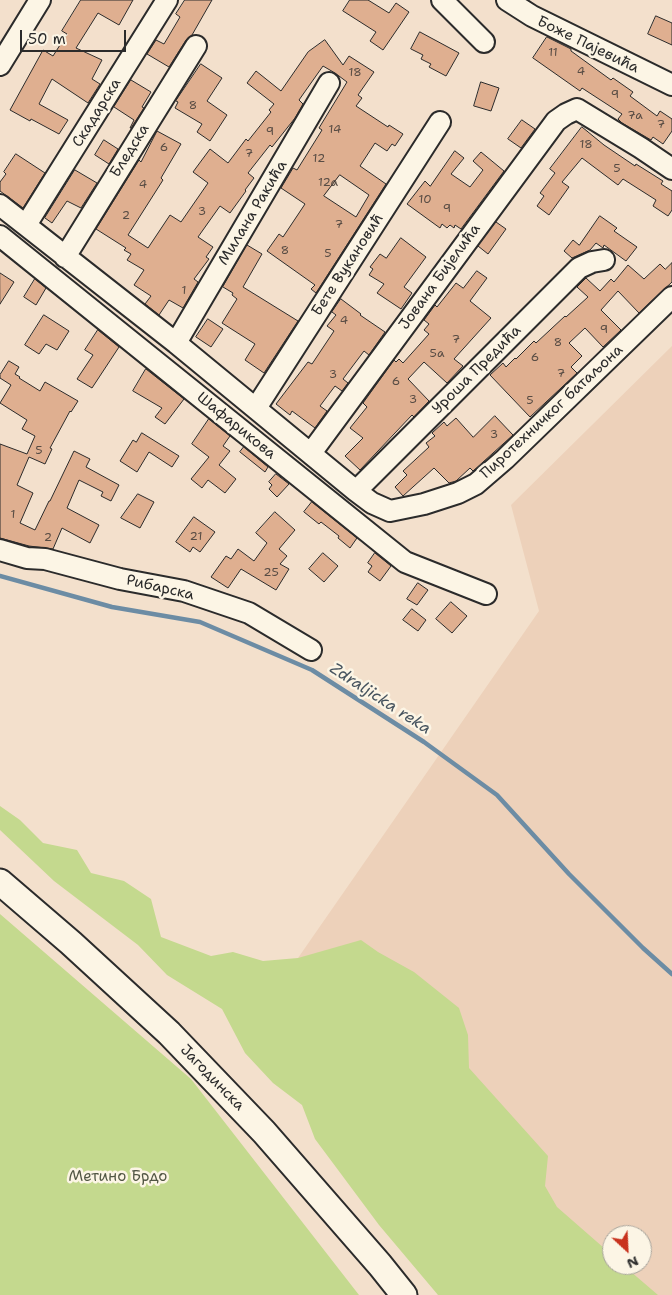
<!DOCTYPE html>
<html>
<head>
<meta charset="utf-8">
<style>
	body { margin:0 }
	#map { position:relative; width:672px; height:1295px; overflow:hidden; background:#f3e0cc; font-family:"Shantell Sans",sans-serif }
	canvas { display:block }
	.north { position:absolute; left:602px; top:1225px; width:50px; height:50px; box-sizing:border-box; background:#fcf5e5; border:1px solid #a8a49b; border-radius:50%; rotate:155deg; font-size:14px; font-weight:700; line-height:20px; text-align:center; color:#2b2b2b }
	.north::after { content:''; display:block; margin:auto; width:18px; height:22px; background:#c8321e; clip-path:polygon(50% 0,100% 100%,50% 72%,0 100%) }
	.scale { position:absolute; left:20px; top:30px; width:106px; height:22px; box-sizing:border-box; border:2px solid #2b2b2b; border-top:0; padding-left:6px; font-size:15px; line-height:18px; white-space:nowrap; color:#2b2b2b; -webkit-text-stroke:4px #fcf5e5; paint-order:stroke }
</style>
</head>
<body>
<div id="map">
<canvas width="672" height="1295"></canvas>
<div class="north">N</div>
<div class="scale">50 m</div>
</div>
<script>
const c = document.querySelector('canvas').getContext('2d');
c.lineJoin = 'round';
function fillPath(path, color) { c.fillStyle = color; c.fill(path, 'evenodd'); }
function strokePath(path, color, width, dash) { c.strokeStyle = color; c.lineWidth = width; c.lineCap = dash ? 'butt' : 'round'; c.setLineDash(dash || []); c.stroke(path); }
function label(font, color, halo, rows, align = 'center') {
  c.font = font + ' "Shantell Sans",sans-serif'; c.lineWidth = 5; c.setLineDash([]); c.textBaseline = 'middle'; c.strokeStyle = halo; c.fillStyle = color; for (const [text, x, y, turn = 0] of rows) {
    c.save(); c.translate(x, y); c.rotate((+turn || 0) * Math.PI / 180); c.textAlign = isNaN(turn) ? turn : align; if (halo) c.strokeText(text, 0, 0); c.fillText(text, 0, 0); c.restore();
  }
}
const built = new Path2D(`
	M672 346V1295H611L298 958 539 611 511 505ZM612 1235H642V1265H612Z`);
const green = new Path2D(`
	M0 806 20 820 43 843 77 850 91 873 124 881 151 899 161 937 211 956 233 952 263 961 298 958 361 940 378 952 414 972 459 1008 468 1035 469 1068 548 1156 545 1186 557 1207 612 1255V1265H623L658 1295H438L379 1225 315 1139 302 1105 273 1083 245 1053 222 1009 167 975 138 945 54 881 0 830Z
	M0 914 191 1079 359 1295H0Z`);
const stream = new Path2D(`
	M0 576 112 607 200 622 312 670 424 742 497 795 569 874 643 948 672 974`);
const building = new Path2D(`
	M81 0H133L119 25 98 13 76 48 102 60 92 79 100 84 88 103 52 79 39 104 68 120 59 134 31 119 30 121 10 110 43 50 53 56 67 34 62 31Z
	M185 0H212L192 35 186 40 169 67 147 54 156 40 164 44 180 17 176 14Z
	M350 0H368L389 13 396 3 409 12 383 50 370 41 376 32 343 11Z
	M656 16 672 23V45L648 34Z
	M420 32 459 53 446 76 429 67 431 64 421 59 423 55 411 49Z
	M547 37 571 49V51L611 80 613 78 633 92 630 96 657 116 660 111 672 119V131L663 144 653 137 651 140 622 123 618 119 622 114 582 88 580 91 533 58Z
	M325 40 343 65 349 56 374 72 358 95 362 98 356 106 388 127 389 125 403 134 395 146 392 144 387 151 375 143 360 166 386 184 316 293 311 289 315 285 267 251 279 234 283 237 305 204 281 188 293 168 297 170 322 130 319 128 347 82 335 73 323 66 299 100 303 104 295 118 272 147 270 145 248 173 254 178 245 190 246 191 230 213 220 206 198 237 213 247 206 257 209 259 194 279 198 282 183 308 169 300 159 315 145 304 151 296 134 285 144 270 127 260 131 254 124 250 126 248 96 229 139 160 141 162 157 131 181 144 161 178 163 180 128 235 148 248 170 215 181 222 208 183 193 172 210 149 228 163 246 139 248 141 271 112 269 110 274 104 247 83 256 71 281 91 308 52ZM340 175 369 195 356 217 324 196Z
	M201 64 222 78 207 101 227 115 210 141 197 132 202 124 175 108 178 102 176 101Z
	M131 80 151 92 142 107 144 108 131 128H130L134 120 114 107Z
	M481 82 499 88 491 111 474 106Z
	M522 120 535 129 521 148 508 139Z
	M582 127 604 145 635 166 636 164 663 181 661 184 672 191V210L668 216 653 206 656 200 623 179 618 185 582 158 562 182 569 187 549 215 537 206 544 196 540 193 555 173 550 169Z
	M104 140 118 149 109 164 95 155Z
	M455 151 464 158 451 174 470 187 483 170 473 161 481 152 504 171 461 229 455 225 454 228 450 225 447 228 442 224 440 228 407 204 425 181 430 186Z
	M16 154 45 173 23 208 0 191V182L6 174 4 172Z
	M75 170 97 183 81 208 67 201 52 223 45 218Z
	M600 216 617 228 614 231 637 247 626 261 604 245 603 248 596 243 590 250 572 258 564 251 573 240 579 245Z
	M496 222 506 229 488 254 478 246Z
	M401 238 426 257 404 287 412 293 401 309 377 293 384 284 369 275 373 269 370 267 380 254 386 258Z
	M247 245 262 254 243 287 298 321 264 373 245 360 255 344 222 323 237 299 232 295 233 293 223 287Z
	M672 263V282L639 313 618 291 601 310 621 330 603 347 585 328 569 343 582 356 571 367 577 373 530 417 490 375 503 363 506 367 515 358 516 359 534 341 536 343 565 316 566 317 588 297 577 287 586 278 600 291 611 279 614 282 628 265 644 279 660 264 665 269Z
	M477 271 487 278 470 301 491 318 454 359 463 366 447 383 424 362 408 379 429 401 414 417 412 415 360 470 345 456 363 438 350 428 367 407 363 403 394 360 396 362 399 359 403 363 429 334 424 330 429 324 424 320 435 305 437 307 456 283 463 288Z
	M0 273 14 282 0 304Z
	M35 279 46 288 36 305 24 297Z
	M341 299 361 314 360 315 385 332 369 355 364 351 343 379 348 383 342 391 335 386 320 406 327 411 315 428 292 411 290 415 276 404 308 362 312 364 334 331 327 326 336 315 332 312Z
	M44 315 69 331 57 350 46 344 39 354 25 345Z
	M208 319 223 329 211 347 196 337Z
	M98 330 119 347 92 388 77 379 93 355 85 350Z
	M9 361 19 367 15 374 20 377 19 378 40 391 45 382 78 401 71 412 70 411 50 448 52 449 45 464 29 457 17 485 33 493 20 523 35 530 49 501H50L74 451 90 459 86 467 119 485 111 501 101 496 103 492 79 480 67 508 99 525 90 543 62 528 53 549 29 546 0 538V444L27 454 35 436 22 429 27 420 0 403 11 385 0 378V375Z
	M146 369 184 399 165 424 155 417 162 408 133 391Z
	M495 416 513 435 473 471 470 468 456 481 449 483 434 468 403 496 395 487 407 475 403 471 429 447 426 443 435 436 432 433 444 422 447 426 456 418 473 437Z
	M209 419 230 436 223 446 230 451 219 465 236 479 225 493 208 480 202 488 191 479 209 457 192 444Z
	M142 433 179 456 172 467 149 452 137 472 120 461 133 440 136 442Z
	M244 447 268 467 265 472 240 452Z
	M276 474 289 484 277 497 269 489 272 485 269 482Z
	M138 494 154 502 140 528 121 518Z
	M312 502 357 538 350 548 338 538 339 536 321 522 319 524 304 512Z
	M275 512 295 530 279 549 287 556 280 564 289 569 276 590 241 569 228 588 211 577 226 556 231 559 238 549 254 561 267 543 256 533Z
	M194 517 215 532 200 552 193 547 190 552 176 542Z
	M323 553 338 566 324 582 309 569Z
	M375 553 391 566 380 581 368 572 372 566 368 563Z
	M418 583 428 590 417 605 407 599Z
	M451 602 467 616 452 633 436 619Z
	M412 609 426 620 418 631 403 620Z`);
const minor = new Path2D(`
	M442 0 484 42
	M507 0 532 16 672 85
	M0 65 40 0
	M0 205 176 343 356 491 372 503 390 511 424 504 458 493 476 484 505 459 672 297
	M26 225 167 0
	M0 236 405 562 486 594
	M65 257 196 46
	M176 343 329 83
	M256 408 440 122
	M311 453 556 121 566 114 577 109 641 148 672 169
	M356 491 579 268 592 262 604 260
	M0 550 27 558 45 559 120 579 184 591 249 613 311 650`);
const major = new Path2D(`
	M0 882 71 943 169 1033 264 1132 380 1265 404 1295`);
const numberNames = [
	["11",553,53],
	["4",581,72],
	["18",355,73],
	["9",615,95],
	["8",193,106],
	["7a",635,116],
	["7",661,125],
	["14",335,130],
	["9",270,132],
	["18",586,145],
	["6",164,148],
	["7",249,154],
	["12",319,159],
	["5",617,169],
	["12a",328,183],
	["4",143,185],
	["10",425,200],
	["9",447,209],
	["3",202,212],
	["2",126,216],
	["7",339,225],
	["8",285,251],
	["5",328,254],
	["1",184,291],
	["4",344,321],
	["9",604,330],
	["7",456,340],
	["8",558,343],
	["5a",437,354],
	["6",535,358],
	["7",561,374],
	["3",333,375],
	["6",396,382],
	["3",413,400],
	["5",530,401],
	["3",494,435],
	["5",39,451],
	["1",13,515],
	["21",196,537],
	["2",48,538],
	["25",271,573]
];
const streetNames = [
	["Боже Пајевића",588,45,26],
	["Скадарска",97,113,-58],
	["Бледска",130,151,-58],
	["Милана Ракића",253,213,-59],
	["Бете Вукановић",348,265,-57],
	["Јована Бијелића",440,277,-54],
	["Уроша Предића",477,370,-45],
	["Пиротехничког батаљона",552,412,-43],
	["Шафарикова",236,426,39],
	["Рибарска",160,588,13],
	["Јагодинска",212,1078,46]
];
const parkNames = [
	["Метино Брдо",118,1177]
];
const waterNames = [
	["Zdraljicka reka",380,699,33]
];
fillPath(built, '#edd1ba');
fillPath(green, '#c4d98e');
strokePath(stream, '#6c8ca4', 4.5);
fillPath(building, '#dfaf90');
strokePath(building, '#2b2b2b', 1);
strokePath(minor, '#2b2b2b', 24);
strokePath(major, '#2b2b2b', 29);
strokePath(minor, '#fcf5e5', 20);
strokePath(major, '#fcf5e5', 25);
label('12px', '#584c44', null, numberNames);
label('15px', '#2b2b2b', '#fcf5e5', streetNames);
label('15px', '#515644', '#fcf5e5', parkNames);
label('italic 16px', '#46535e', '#fcf5e5', waterNames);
</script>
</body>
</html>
